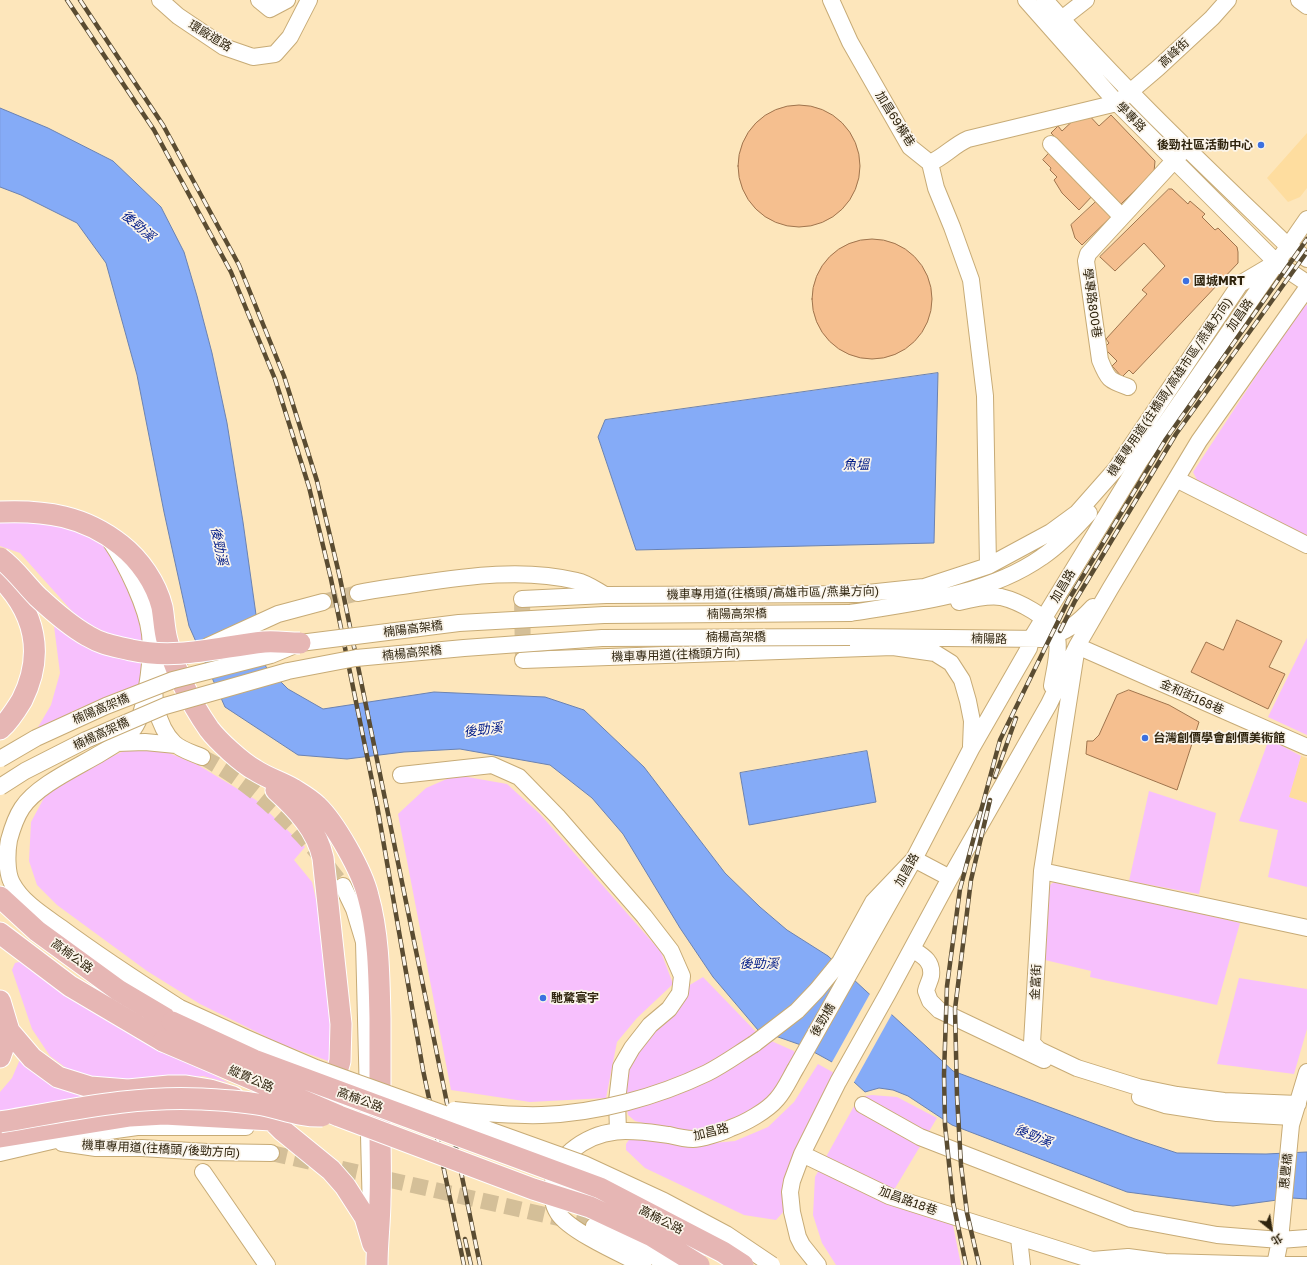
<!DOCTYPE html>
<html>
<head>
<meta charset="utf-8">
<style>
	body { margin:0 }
	#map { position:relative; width:1307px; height:1265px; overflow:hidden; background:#fde6bb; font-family:"Golos Text","Noto Sans TC",sans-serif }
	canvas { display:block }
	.north { position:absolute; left:1251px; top:1209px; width:40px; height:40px; -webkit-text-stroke:3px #fbf5eb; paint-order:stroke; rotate:150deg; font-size:11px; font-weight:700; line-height:16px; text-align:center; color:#2f240e }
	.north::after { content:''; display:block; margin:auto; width:14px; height:18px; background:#2f240e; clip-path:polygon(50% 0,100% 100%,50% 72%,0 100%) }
</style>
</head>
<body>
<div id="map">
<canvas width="1307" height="1265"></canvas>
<div class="north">北</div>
</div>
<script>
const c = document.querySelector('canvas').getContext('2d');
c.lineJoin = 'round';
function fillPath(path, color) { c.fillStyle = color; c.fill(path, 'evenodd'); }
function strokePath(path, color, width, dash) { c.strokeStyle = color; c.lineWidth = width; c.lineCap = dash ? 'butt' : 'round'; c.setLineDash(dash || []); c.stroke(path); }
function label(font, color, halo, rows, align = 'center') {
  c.font = font + ' "Golos Text","Noto Sans TC",sans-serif'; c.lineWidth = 3.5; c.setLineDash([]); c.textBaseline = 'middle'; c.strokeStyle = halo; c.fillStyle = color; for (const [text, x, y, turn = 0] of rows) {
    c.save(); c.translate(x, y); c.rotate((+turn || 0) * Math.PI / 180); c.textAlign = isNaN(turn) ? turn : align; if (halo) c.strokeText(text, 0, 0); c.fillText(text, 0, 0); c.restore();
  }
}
const built = new Path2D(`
	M1307 133V188L1300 197 1288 202 1267 178Z
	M1301 756 1307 758V803L1288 797Z`);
const green = new Path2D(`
	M1307 305V537L1197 480 1193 472 1302 306Z
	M17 517 90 531 108 544 142 619 145 646 115 637 79 619 20 553 0 546V519Z
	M53 618 104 653 146 664 142 685 34 734 51 705 60 673Z
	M1307 638V735L1268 717Z
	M1269 739 1301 756 1289 797 1307 803V887L1268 877 1278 830 1239 821Z
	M162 750 198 765 256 800 305 847 294 860 312 882 318 908 332 999 331 1062 281 1044 200 1004 147 971 57 905 37 885 29 861 31 822 45 796 79 771 124 751Z
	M456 775 507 784 540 814 661 952 673 984 637 1018 617 1042 606 1098 530 1102 451 1090 398 814 426 788Z
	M1149 791 1216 813 1199 894 1129 881Z
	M1058 880 1240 923 1217 1005 1090 977 1091 971 1045 960 1046 891 1051 884Z
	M19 962H28L138 1035 229 1083 203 1076 155 1082H107L73 1073 50 1056 32 1029 12 970 15 963Z
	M703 977 760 1036 794 1051 797 1058 772 1099 730 1124 700 1133 678 1132 635 1121 628 1115 624 1093 626 1065 688 986Z
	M1239 978 1307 989V1029L1294 1074 1217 1064Z
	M21 1057 110 1094 0 1118V1092L12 1078Z
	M818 1064 836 1074 785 1210 776 1220 744 1215 645 1168 626 1150V1144L631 1137 703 1144 735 1141 768 1127 794 1102Z
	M872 1095 897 1097 937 1118 888 1200 952 1220 961 1265H836L822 1243 813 1215 815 1177 859 1097Z`);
const water = new Path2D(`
	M0 108 48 128 113 161 161 207 184 252 197 296 212 353 227 423 243 522 259 636 266 667 288 689 323 709 434 692 545 697 584 710 644 767 725 873 760 907 787 930 828 956 953 1071 1135 1139 1177 1153 1266 1154 1307 1152V1199L1292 1198 1233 1206 1127 1192 952 1125 908 1096 893 1090 879 1088 865 1092 832 1062 801 1045 758 1030 713 977 680 928 623 834 592 798 550 765 460 749 404 752 347 759 298 755 225 707 189 626 164 512 137 375 106 263 77 223 21 195 0 187Z
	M938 373 934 543 636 550 598 437 605 420Z
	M867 751 876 802 749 825 740 773Z`);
const pier = new Path2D(`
	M871 992 893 1012 853 1084 831 1064Z`);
const building = new Path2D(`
	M738 166a61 61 0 1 1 122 0a61 61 0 1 1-122 0Z
	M1086 112 1099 126 1111 115 1155 161 1154 172 1120 205 1051 133 1058 126 1062 131 1078 116Z
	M1051 151 1094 194 1079 210 1062 193 1054 180 1057 177 1050 170 1051 168 1043 160Z
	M1169 189H1172L1188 204 1190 201 1205 214 1202 217 1215 230 1218 228 1237 247 1238 252V263L1133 374 1129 370 1122 377 1112 366 1117 361 1104 348 1109 343 1106 339 1147 294 1142 290 1165 266 1144 243 1115 271 1100 257Z
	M1099 199 1114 214 1082 245 1075 238 1071 225Z
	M812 299a60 60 0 1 1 120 0a60 60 0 1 1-120 0Z
	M1237 620 1282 641 1269 667 1285 674 1268 709 1191 672 1206 642 1223 650Z
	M1129 690 1169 705 1199 722 1177 790 1086 754 1087 741H1093L1099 735 1117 695Z`);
const minorTunnel = new Path2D(`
	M522 599 523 658
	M323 602 358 593
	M202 757C241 777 277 809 307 841 320 855 331 871 343 886
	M271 1153 594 1226`);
const minor = new Path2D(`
	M160 0 178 16 224 47 253 57 275 54 290 37 309 0
	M259 0 270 9 287 0
	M831 0 850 42 910 147 930 163
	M1026 0 1117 103 1277 263 1307 283
	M1045 0C1121 87 1205 166 1288 246L1307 259
	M1299 0 1307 6
	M1054 25 1086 0
	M1051 144 1122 217
	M930 163 936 188 952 227 971 280 985 396 988 566
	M930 163C944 157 954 145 968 139L1117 103 1158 68 1212 18 1228 0
	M1128 387C1109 380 1108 380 1100 360L1086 261 1088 254 1181 153
	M1176 479 1307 545
	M111 542C126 564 147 607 150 634 152 652 150 669 147 687 145 700 142 717 134 728 125 739 113 746 101 753 78 767 37 785 22 808 16 817 12 829 9 840 7 851 6 872 12 883 22 902 43 915 60 927 99 956 139 982 180 1008
	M358 593C377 589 396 587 415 584 469 576 524 568 577 581 587 583 596 590 605 595
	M522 599 606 595 858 594 924 587 988 566 1051 532 1077 513 1115 470 1240 284 1272 265
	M959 602C971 599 989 595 1001 597 1018 601 1050 617 1056 634 1061 647 1054 672 1052 686
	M850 613C914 603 988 595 1042 557 1060 545 1074 529 1089 513
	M850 637 1044 639C1067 632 1077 624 1093 607
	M208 646 278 614 323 602
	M183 657C174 660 165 664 160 672 147 691 159 728 174 743 181 750 193 753 202 757
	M523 660 893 647 935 653 951 663 962 680 968 701 972 721 971 746
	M117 743 145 742 176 745
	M401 775 492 765 519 777 557 816 644 916 671 951 682 976 680 993 669 1009 650 1025 632 1048 621 1067 617 1101 618 1131
	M1042 871 1307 928
	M343 886 354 909 364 942 371 1213
	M912 949C923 956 933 961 931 976 930 981 927 986 926 991L930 1001 939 1010 1044 1060
	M754 1044 797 1011 817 990 840 962 873 902 914 859 950 878
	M1140 1097 1165 1105 1217 1113 1293 1117
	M1298 1104 1224 1101 1177 1095 1138 1087 1077 1068 1039 1050 1032 1043 1042 871 1077 646 1307 747
	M863 1105 920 1137 1131 1219 1217 1235 1280 1240 1307 1238
	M62 1143 96 1148H142L207 1152 271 1153
	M0 1153 73 1136 137 1127H246
	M802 1154 889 1196 1092 1260 1128 1257 1165 1262 1273 1265
	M203 1172 267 1265
	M594 1226 670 1265
	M1019 1238 1022 1265
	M643 1265C623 1255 569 1231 558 1213 552 1204 552 1195 553 1184 553 1171 561 1159 571 1151 602 1125 632 1130 669 1135 677 1137 685 1139 693 1139 700 1139 724 1132 731 1128 745 1123 767 1111 777 1099 785 1090 790 1078 796 1068L914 859 971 749 1029 648 1031 639 1139 462 1307 219
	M818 1265 802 1245 798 1237 792 1212 790 1192 792 1181 802 1154 838 1082 888 993 950 878 1049 704 1077 646 1110 589 1199 441 1307 288
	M1275 1265 1280 1240 1291 1125 1307 1072
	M1279 1265H1307`);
const major = new Path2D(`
	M0 512C45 510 85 516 121 545 140 560 156 583 162 607 164 618 164 629 167 640 175 671 191 703 209 729 218 741 242 763 255 770 267 778 281 782 293 789 301 794 310 799 317 806 335 823 362 871 368 896 379 935 379 978 380 1018 380 1056 380 1094 380 1132 380 1154 381 1177 380 1199 380 1221 377 1243 377 1265
	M0 577C35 612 45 654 22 700 16 710 9 721 0 729
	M0 897 37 931 118 990 172 1022
	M0 933 70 986 163 1041
	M0 1001 9 1031 32 1058 58 1077 90 1087 128 1090 169 1086H186L210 1090 233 1097
	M0 1057 9 1031
	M263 1111 282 1130 331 1170 345 1186 365 1217 373 1244
	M0 1137 130 1116 164 1114 272 1120 313 1101 331 1087 336 1075 340 1061 341 1024 323 858C317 830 297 809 276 790`);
const rail = new Path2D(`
	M67 0 154 130 231 272 275 379 309 487 331 579 377 805 423 1070 464 1265
	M80 0 163 125 239 265 284 376 317 481 340 578 480 1265
	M1060 631 1075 601 1176 434 1307 252
	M995 777 1016 718
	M465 1239 471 1265
	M966 1265 953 1202 945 1125 944 1074 947 986 960 889 1000 740 1069 599 1166 439 1307 239
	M979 1265 967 1213 961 1165 957 1096 955 1009 971 880 990 800`);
const minorBridge = new Path2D(`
	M0 759 36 738 106 706 173 680 271 655 300 643 459 623 604 615 850 613
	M0 787 25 771 86 740 165 706 288 671 356 658 464 648 602 638 850 637
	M180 1008 246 1038 316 1068 584 1164 664 1201 726 1234 772 1265
	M454 1110C483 1113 513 1116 542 1115 598 1113 657 1097 707 1073 723 1065 738 1054 754 1044`);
const majorBridge = new Path2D(`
	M0 558C15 569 25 584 38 597 52 610 72 627 88 636 103 645 115 646 131 650 178 660 218 647 264 642 276 641 288 643 300 643
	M172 1022 254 1060 600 1188 723 1252 743 1265
	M163 1041 339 1116 533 1189 590 1207 652 1236 699 1265
	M0 1122C67 1111 134 1095 202 1099 221 1100 244 1101 263 1105 283 1109 302 1117 322 1116`);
const markers = [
	[1261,145,4,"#3c70e0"],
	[1186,281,4,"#3c70e0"],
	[1145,738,4,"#3c70e0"],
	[543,998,4,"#3c70e0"]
];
const streetNames = [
	["環廠道路",210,36,31],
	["高峰街",1174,53,-43],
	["學專路",1131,117,45],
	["加昌69橫巷",895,119,58],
	["學專路800巷",1092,303,82],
	["加昌路",1240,315,-55],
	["機車專用道(往橋頭/高雄市區/燕巢方向)",1170,387,-56],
	["加昌路",1063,586,-59],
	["機車專用道(往橋頭/高雄市區/燕巢方向)",773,593,-1],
	["楠陽高架橋",737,614,-1],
	["楠陽高架橋",413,629,-7],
	["楠楊高架橋",736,637],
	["楠陽路",989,639,1],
	["楠楊高架橋",412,653,-6],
	["機車專用道(往橋頭方向)",676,655,-2],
	["金和街168巷",1192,697,24],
	["楠陽高架橋",101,709,-23],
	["楠楊高架橋",101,734,-25],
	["加昌路",907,870,-61],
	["高楠公路",72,956,36],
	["金富街",1036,982,-87],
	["後勁橋",823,1020,-60],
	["縱貫公路",251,1079,23],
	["高楠公路",360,1100,20],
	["加昌路",711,1132,-14],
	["機車專用道(往橋頭/後勁方向)",161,1149,3],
	["惠豐橋",1286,1171,-84],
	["加昌路18巷",908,1201,20],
	["高楠公路",661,1220,27]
];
const poiNames = [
	["後勁社區活動中心",1253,145,"right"],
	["國城MRT",1194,281],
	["台灣創價學會創價美術館",1153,738],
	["馳騖寰宇",551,998]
];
const waterNames = [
	["後勁溪",138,226,41],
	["魚塭",856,465],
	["後勁溪",219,546,79],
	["後勁溪",483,730,-7],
	["後勁溪",759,964],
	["後勁溪",1033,1136,22]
];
fillPath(built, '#fedd9f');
fillPath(green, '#f7c0fd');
fillPath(water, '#85abf7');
strokePath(water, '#6b82b1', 1);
fillPath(pier, '#fde6bb');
fillPath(building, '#f5bf8f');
strokePath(building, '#9f744d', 1);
strokePath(minorTunnel, '#d4bf98', 16, [16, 8]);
strokePath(minor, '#c7ab76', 18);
strokePath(major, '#fff', 23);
strokePath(minor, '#fff', 16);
strokePath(major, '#e6b6b4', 21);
strokePath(rail, '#5a4c32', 4.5);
strokePath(rail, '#fbf5eb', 3, [9]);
strokePath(minorBridge, '#c7ab76', 18, []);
strokePath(majorBridge, '#fff', 23, []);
strokePath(minorBridge, '#fff', 16);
strokePath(majorBridge, '#e6b6b4', 21);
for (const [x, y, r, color] of markers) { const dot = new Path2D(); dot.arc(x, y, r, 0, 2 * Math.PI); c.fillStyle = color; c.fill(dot); strokePath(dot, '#fbf5eb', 1.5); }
label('12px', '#2f240e', '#fbf5eb', streetNames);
label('bold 12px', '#2f240e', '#fbf5eb', poiNames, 'left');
label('italic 13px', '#001b87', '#fbf5eb', waterNames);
</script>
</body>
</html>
